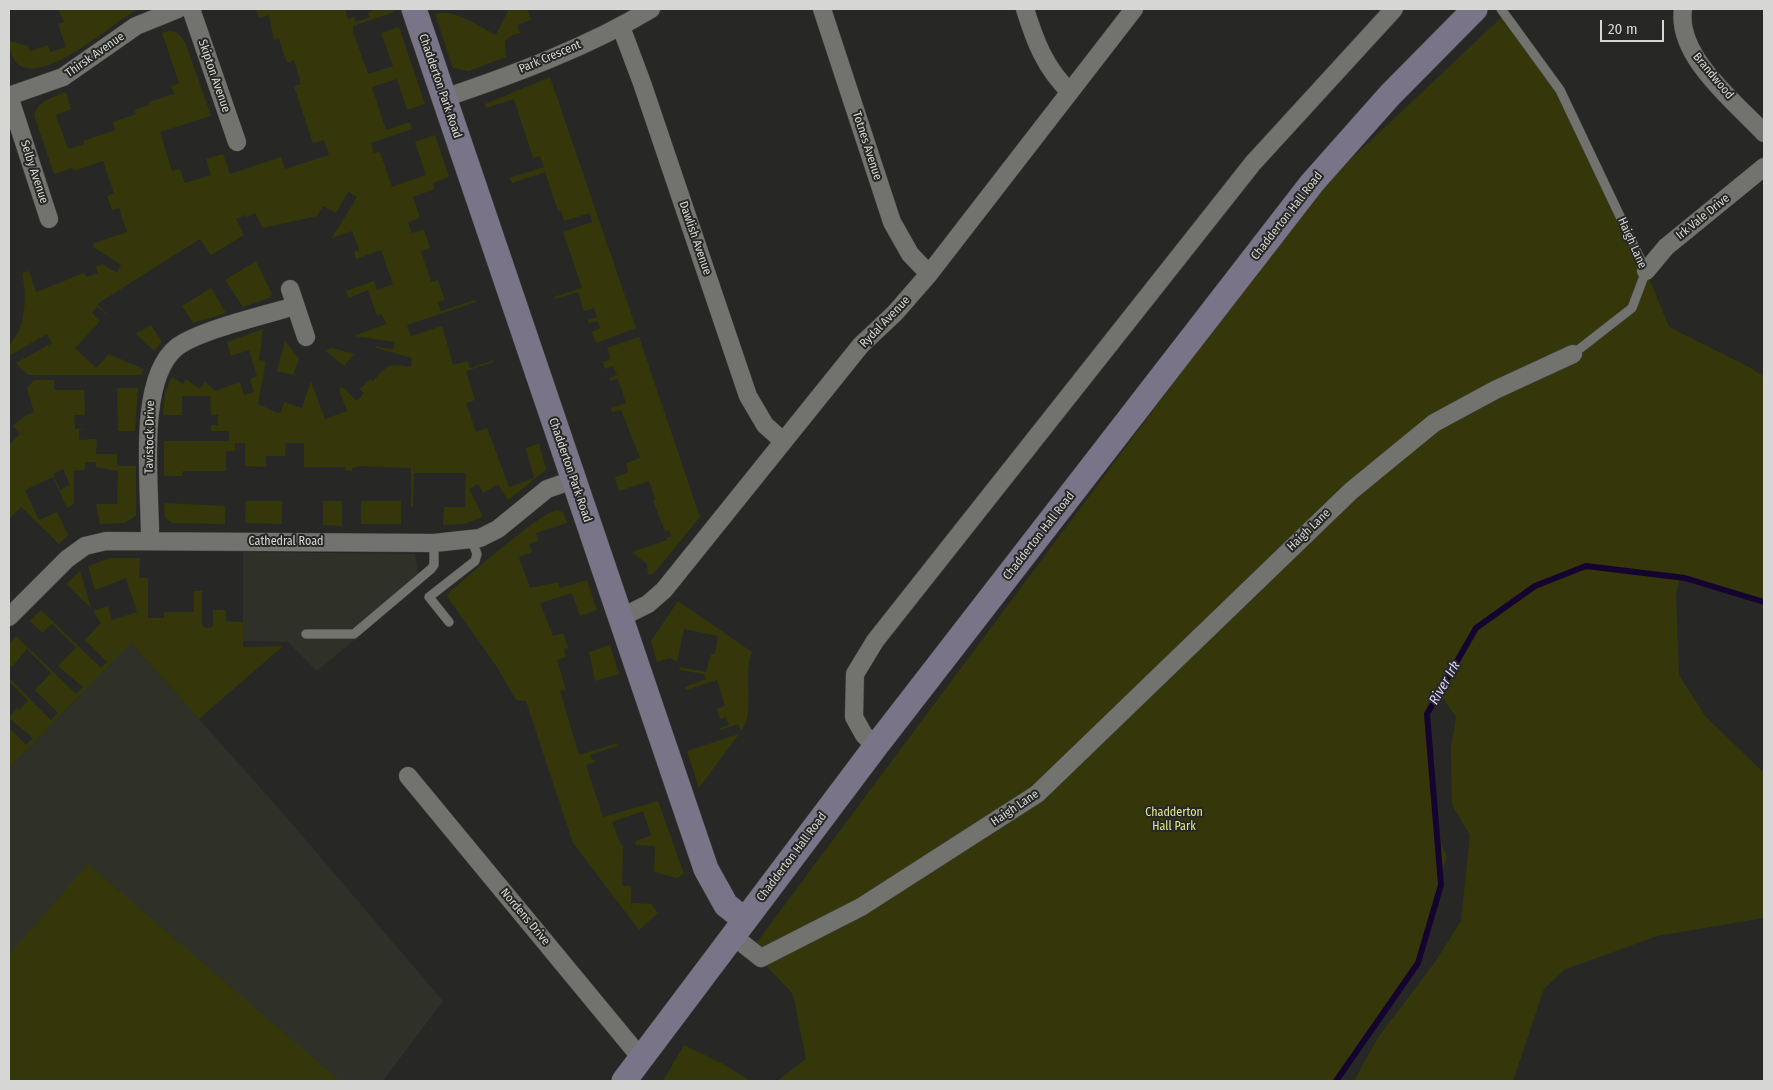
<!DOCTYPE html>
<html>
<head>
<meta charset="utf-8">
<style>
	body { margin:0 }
	#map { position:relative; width:1773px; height:1090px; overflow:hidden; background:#272825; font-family:"Fira Sans Condensed",sans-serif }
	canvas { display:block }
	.frame { position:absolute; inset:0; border:10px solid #d6d6d4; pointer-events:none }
	.scale { position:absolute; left:1600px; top:20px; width:64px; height:22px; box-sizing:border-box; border:2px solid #d6d6d4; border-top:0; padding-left:6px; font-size:15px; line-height:18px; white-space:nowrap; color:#d6d6d4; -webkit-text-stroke:4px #272825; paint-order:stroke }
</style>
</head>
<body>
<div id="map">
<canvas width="1773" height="1090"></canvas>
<div class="frame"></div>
<div class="scale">20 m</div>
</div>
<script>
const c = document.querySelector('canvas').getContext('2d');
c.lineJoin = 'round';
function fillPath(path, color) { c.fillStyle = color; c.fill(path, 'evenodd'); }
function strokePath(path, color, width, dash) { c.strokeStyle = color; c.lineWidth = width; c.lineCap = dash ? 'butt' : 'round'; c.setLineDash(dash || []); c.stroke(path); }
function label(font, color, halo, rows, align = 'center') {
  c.font = font + ' "Fira Sans Condensed",sans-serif'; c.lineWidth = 4; c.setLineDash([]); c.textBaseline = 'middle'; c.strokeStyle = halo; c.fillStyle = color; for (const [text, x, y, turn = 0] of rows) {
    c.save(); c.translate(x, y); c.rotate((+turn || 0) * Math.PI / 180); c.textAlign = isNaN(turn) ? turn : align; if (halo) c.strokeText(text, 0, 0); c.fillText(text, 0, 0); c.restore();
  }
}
const built = new Path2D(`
	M243 552 415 554 420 585 317 671 288 642 243 641Z
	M131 643 282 812 443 1001 383 1081H9V768Z`);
const green = new Path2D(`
	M58 9H138C111 23 15 113 9 41L28 46 30 51 48 45 50 52 66 47 58 24 64 22Z
	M256 9H345L348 19 354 17 356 22 370 17 368 12 373 11 372 9H393L394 12 353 26V32L368 74 393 66 381 33 399 27 425 104 407 110 397 79 372 87 386 130 410 122 412 129 371 143 374 153 380 152 392 187 426 175 415 142 435 135 449 177 433 183 435 189 413 197 420 218 408 222 412 233 424 230 430 248 421 251 431 282 438 280 445 300 438 302 441 311 475 300 476 302 407 325 411 336 442 326 453 365 468 361 470 368 494 360V362L466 371 475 400 466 403 476 432 487 428 509 487 534 478 526 448 539 443 546 470 508 500 498 484 483 493 478 484 469 489 483 517 464 524 443 525 444 507H465L466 473H414L413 507H411V468L360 466 352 468V471L345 470V467H304V443H286L285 456H266V467L245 466V443H235V451H226V471H183L182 476H164V441H229V431H211V425H218V415H211L210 396H182V415H163L165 393 172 377 183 384 186 379 199 389 205 382 215 391 240 382 244 395 254 392 250 379 257 376 249 350 231 356 227 342 263 329 259 360 266 361 258 404 278 413 281 412 284 402 302 408 311 381 325 419 347 411 339 390 342 387 357 401 364 393 360 389 370 379 373 381C389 364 388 363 411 367L412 358 376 348V346L393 350 395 342 354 336 386 324 382 314 377 316 368 290 349 298 346 291 374 281 377 290 393 284 381 250 356 259 354 252 359 250 352 231 332 238 357 197 348 192 336 213 323 206 317 216 263 228 255 213 246 217 245 215 236 219 244 235 211 255 200 239 97 304 109 316 97 307 92 313 100 321 75 348 96 368 109 354 143 369 141 375H28L16 363 52 343 47 334 9 356C9 338 15 342 20 328 26 309 26 291 22 273L29 271 36 292 84 273 86 277 98 273 96 267 102 264 117 273 121 265 93 247 94 243 127 232 119 208 112 210 107 196 114 193 103 161 74 171 72 168 54 174 34 115C39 100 52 98 66 92L71 109 56 115 68 149 84 144 83 141 115 130 113 122 136 114 134 110 149 105 148 102 174 94 171 86 179 83 162 33C174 29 178 32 185 42L211 116 160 132 172 171 180 169 185 183 211 175 206 159 223 154 230 174 281 157 285 169 329 155 324 140 313 143 294 86 301 84 294 60 287 63 279 39 274 40 269 15 259 18Z
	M509 9H527L531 20 517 25 520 33 510 36 505 41 506 57 469 71 453 68 435 14C454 8 479 27 496 35Z
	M1505 14 1560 90 1646 271 1669 327 1751 368 1764 377V602L1680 578 1676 595 1679 675 1705 716 1764 773V918L1657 936 1564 970 1544 989 1513 1081H1354L1377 1039 1435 962 1461 921 1470 835 1452 805 1451 748 1456 717 1439 693 1427 714 1437 834 1447 857 1440 875 1441 885 1418 963 1333 1081H777L806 1059 793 994 751 950 1315 193Z
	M550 77 636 328 596 343 592 332 600 328 597 321 589 323 588 320 597 317 594 308 584 311 578 292 555 299 554 297 582 288 563 232 592 222 590 213 564 221 561 211H558L545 172 512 183 509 178 544 167 540 156 533 158 514 99 486 108 485 104Z
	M256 261 272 294 269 298 243 307 225 280Z
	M211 288 226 313 193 323 182 306Z
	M151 325 162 342 154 351 136 334Z
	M639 337 700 517 653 574H648L647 564 632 552 667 540V538L671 536 669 530 665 531 653 501 655 499 649 481 619 491 615 478 612 479 628 472 626 463 640 458 621 410 612 412 611 408 626 403 618 379 610 381 609 378 617 375 613 366 605 369 603 362 611 359 607 348Z
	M285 341 299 359 293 375 277 371Z
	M332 348 354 354 344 366 325 350Z
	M34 380H54V390H84L85 415H74L75 429H85L79 430V440L97 439 96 454H117V466H136V516L124 523 100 524 96 504H117L118 471 96 467V462H85V470L74 471V504L67 508 53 477 25 490 39 520 57 512 68 535 59 544 21 507 9 519V445L20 434 13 426 26 415 34 412 27 388ZM63 469 70 485 60 490 53 474Z
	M117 388H138L135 431H118Z
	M246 501H282V524L245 523Z
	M323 501H342V526L323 525Z
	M361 501H401V524H361Z
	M164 503 225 506V524L172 523 165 518Z
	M557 510 563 512 567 523 536 533 538 541 529 544 532 552 519 557 530 588 558 582 560 588 587 580 597 610 580 616 572 593 540 603 553 636 563 633 568 648 564 649 566 657 557 660 566 690 560 691 579 755 617 743V746L590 755 592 760H595V762L586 765 603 817 658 801 684 874 677 878 654 872 655 846 635 845 636 841 651 835 643 811 612 822 621 845H623L622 886H631V903L651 904 658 913 639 930 573 843 526 701 516 700 497 667 446 595C467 578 536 515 557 510Z
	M110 558H140L139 578H148V618H164V612H194V591H202V624L205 628H211L213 625V610H226V621L243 622V647L283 646 199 719 131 643 9 768V728L26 745 33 738 9 718 17 708 19 710 28 701 9 681V678L51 720 58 713 35 690 51 673 27 649 12 667 9 664V644L16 636 76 694 83 687 58 666 76 647 52 624 42 633 30 621 41 610 101 668 107 662 85 640 101 623 93 611 108 606 112 620 137 612 126 578 95 590 88 566Z
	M80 571 91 608 66 584Z
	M678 601 752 652C742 677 756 712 741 731L738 724 720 730V728L729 725 726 717 720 719 717 709 725 706 717 680 686 690 685 687 706 679 704 674 679 670 680 667 706 672 711 654H715L718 636 684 629 677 662 670 658 657 662 651 641Z
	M610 645 619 674 595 681 589 652Z
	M739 734 699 788 687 751Z
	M88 864 340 1081H9V955Z
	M684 1045 723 1064 750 1081H663Z`);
const stream = new Path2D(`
	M1336 1081 1418 963 1441 885 1427 714 1476 628 1535 586 1586 566 1685 578 1764 602`);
const lane = new Path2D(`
	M1501 9 1560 90 1646 271 1632 308 1573 354
	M449 622 429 597 475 561 477 554 472 541
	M306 634H354L431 569 434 565V543`);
const street = new Path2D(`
	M191 9 237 142
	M822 9 892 222 910 254 929 274
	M1025 9C1035 41 1045 68 1070 92
	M1683 9C1676 56 1735 102 1764 133
	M621 27 642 83 748 396 765 425 783 441
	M444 98C515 74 588 47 651 9
	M49 219 9 96 63 77 136 26 178 9
	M1646 271 1666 247 1764 167
	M290 289 306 337
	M150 541C151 491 135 380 177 347 200 330 265 315 295 306
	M9 617 67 559 85 546 106 541 434 543 480 538 498 529 547 489 573 480
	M620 618 648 604 664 590 861 345 895 313 929 274 1134 9
	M876 746 864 735 854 717 855 674 875 641 1253 163 1394 9
	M408 776 641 1058
	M733 936 761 958 861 907 1037 794 1351 491 1434 423 1495 390 1573 354`);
const secondary = new Path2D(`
	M414 9 706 869 726 905 745 920
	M624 1081 876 746 1312 183 1390 95 1475 9`);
const streetNames = [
	["Thirsk Avenue",95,55,-35],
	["Park Crescent",550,57,-23],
	["Skipton Avenue",214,76,71],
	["Brandwood",1713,76,50],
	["Chadderton Park Road",440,86,71],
	["Totnes Avenue",867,146,72],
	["Selby Avenue",34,172,72],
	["Chadderton Hall Road",1287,216,-52],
	["Irk Vale Drive",1703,217,-39],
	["Dawlish Avenue",695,238,71],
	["Haigh Lane",1632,243,66],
	["Rydal Avenue",885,322,-46],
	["Tavistock Drive",150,437,-89],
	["Chadderton Park Road",570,470,71],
	["Haigh Lane",1309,530,-44],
	["Chadderton Hall Road",1039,536,-52],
	["Cathedral Road",286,542],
	["Haigh Lane",1015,808,-34],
	["Chadderton Hall Road",792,857,-53],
	["Nordens Drive",525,917,50]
];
const parkNames = [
	["Chadderton",1174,813],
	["Hall Park",1174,827]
];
const waterNames = [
	["River Irk",1445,683,-60]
];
fillPath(built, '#2f3027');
fillPath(green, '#35370a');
strokePath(stream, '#150430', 6);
strokePath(lane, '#434341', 10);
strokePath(street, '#434341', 19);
strokePath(secondary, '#434341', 26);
strokePath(lane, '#72736f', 9);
strokePath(street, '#72736f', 18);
strokePath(secondary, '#7a7489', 25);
label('12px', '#d6d6d4', '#272825', streetNames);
label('12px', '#e0e78e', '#272825', parkNames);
label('italic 14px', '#d7ccfd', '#272825', waterNames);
</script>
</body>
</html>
